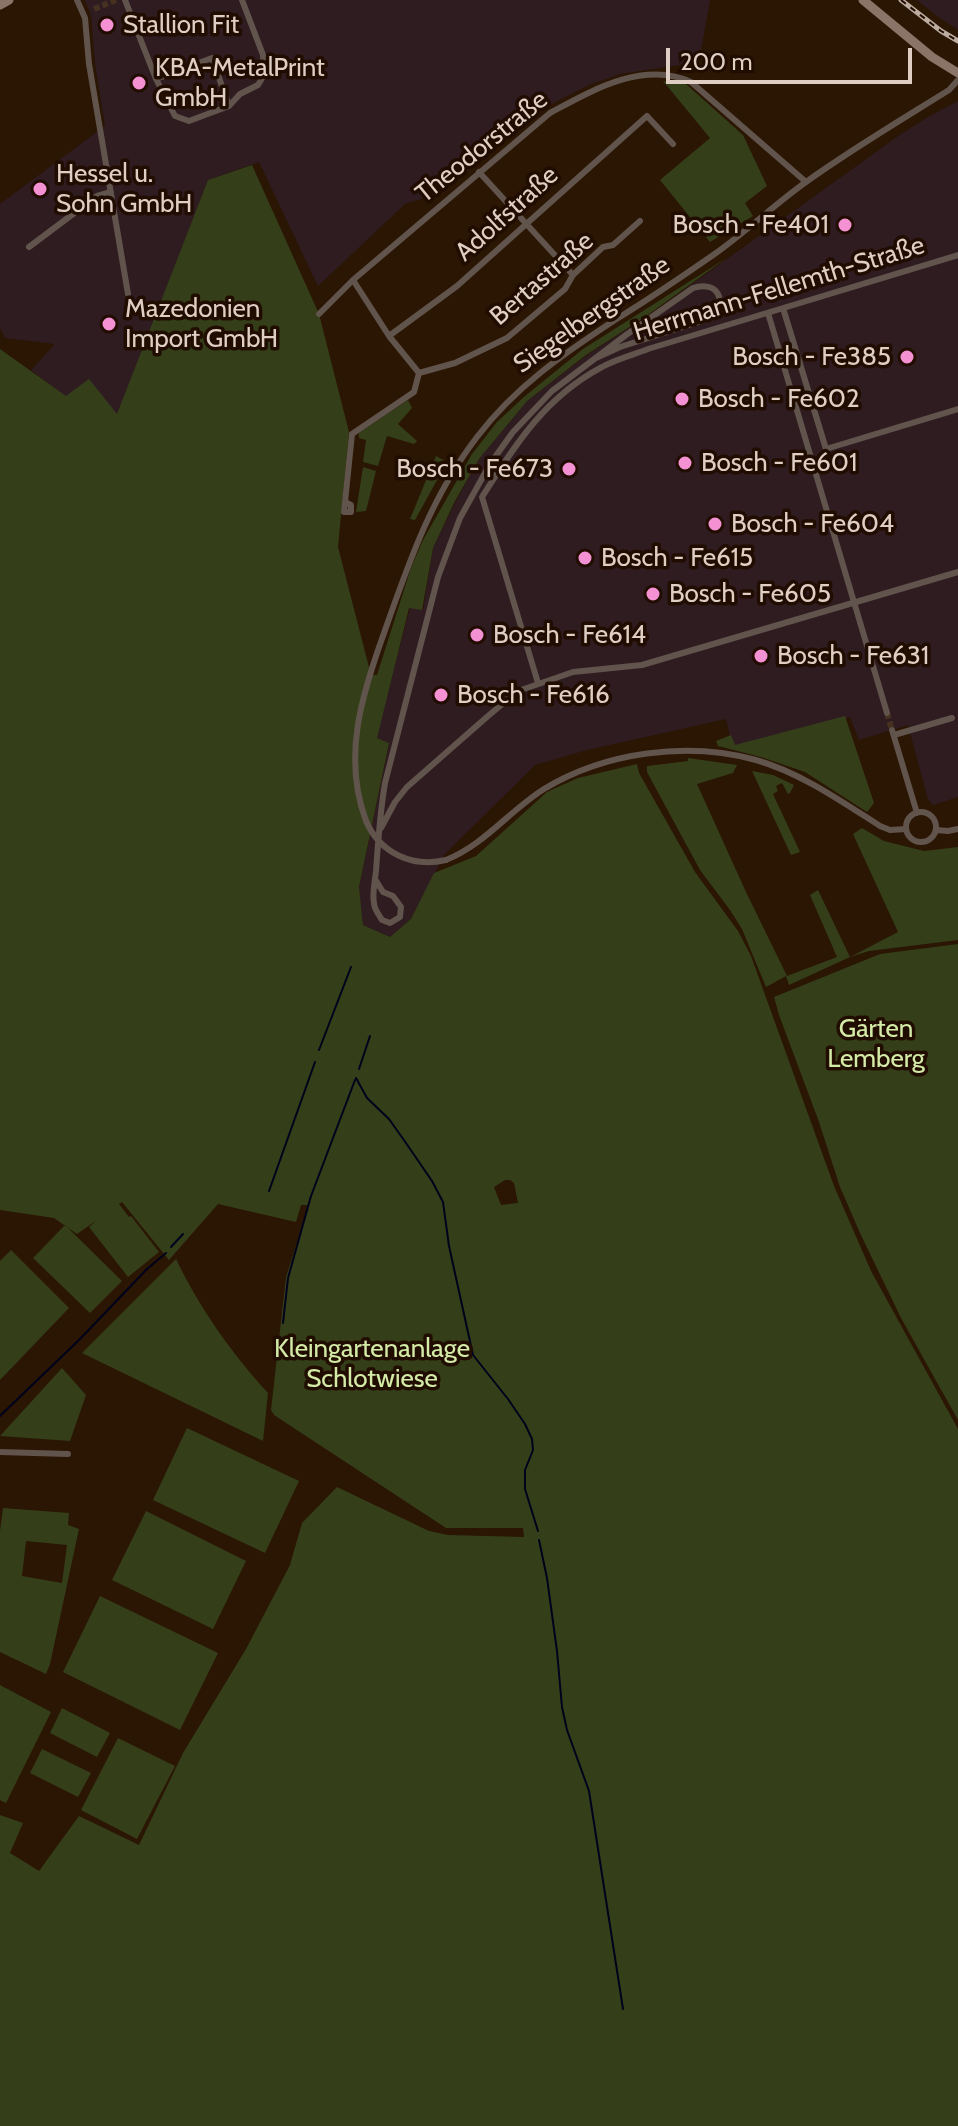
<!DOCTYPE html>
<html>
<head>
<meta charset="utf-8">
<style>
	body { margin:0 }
	#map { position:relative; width:958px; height:2126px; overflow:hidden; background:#2b1503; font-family:Cabin,sans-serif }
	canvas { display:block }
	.scale { position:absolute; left:666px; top:48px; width:246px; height:36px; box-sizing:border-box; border:4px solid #decec3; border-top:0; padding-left:10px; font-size:24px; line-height:28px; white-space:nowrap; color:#decec3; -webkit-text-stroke:6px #210c00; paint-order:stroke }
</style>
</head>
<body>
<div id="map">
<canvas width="958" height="2126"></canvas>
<div class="scale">200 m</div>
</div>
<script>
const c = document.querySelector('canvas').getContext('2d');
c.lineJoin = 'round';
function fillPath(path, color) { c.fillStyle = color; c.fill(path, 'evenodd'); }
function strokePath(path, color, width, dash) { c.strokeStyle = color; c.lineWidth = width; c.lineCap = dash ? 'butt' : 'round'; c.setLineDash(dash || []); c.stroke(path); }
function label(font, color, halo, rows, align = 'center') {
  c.font = font + ' Cabin,sans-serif'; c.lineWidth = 7; c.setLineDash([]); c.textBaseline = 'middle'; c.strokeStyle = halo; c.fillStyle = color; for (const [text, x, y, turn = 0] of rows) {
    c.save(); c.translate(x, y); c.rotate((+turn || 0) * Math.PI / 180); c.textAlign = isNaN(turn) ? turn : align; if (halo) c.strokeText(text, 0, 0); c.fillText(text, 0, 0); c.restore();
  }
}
const industrial = new Path2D(`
	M85 0H710L699 62 620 74 589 85 544 108 443 192 405 204 318 286 259 162 208 180 117 415 66 397 31 370 55 344 5 338 0 328V204L105 126 95 63 91 15Z
	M917 0H958V30L937 16Z
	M958 101V797L933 805 928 799 908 725 859 740 850 717 805 736 733 748 726 719 587 750 535 765 444 855 411 919 390 937 363 925 359 888 389 743 376 738 392 676 410 608 423 610 433 548 456 501 479 459 527 401 587 355 646 317 901 134 928 117Z`);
const green = new Path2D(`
	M663 81 686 84 743 135 767 186 745 203 753 216 710 242 660 180 710 138Z
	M252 165 319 314 349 432 338 547 371 675H377L411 568 423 540 472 454 497 422 525 396 583 349 728 257 645 317 586 355 527 401 479 459 455 501 433 548 422 610 409 608 377 738 389 743 359 887 363 925 390 937 411 919 434 873 476 856 547 792 578 778 637 764 639 773 695 872 738 931 751 956 834 1186 871 1271 958 1429V2126H0V1815L23 1823 10 1853 39 1871 79 1816 139 1845 183 1753 246 1649 290 1565 302 1523 337 1487 429 1531 448 1535 524 1537 523 1528H446L274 1415 271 1410 286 1277 309 1205H301L296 1222 218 1204 169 1260 122 1202 119 1204 129 1217 131 1216 159 1252 128 1277 89 1227 97 1220 77 1234 54 1218 0 1210V349L66 396 89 379 117 414 208 180ZM505 1180H510L514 1183 518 1203 501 1205 494 1187Z
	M408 400 412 408 398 424 417 441 414 444 387 436 378 466 363 462 366 440 359 438V433Z
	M436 456 447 462 415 520 410 519Z
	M363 467 376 471 366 511 356 512Z
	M845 716 874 803 867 812 805 772 761 757 718 746 716 741 731 735 735 745Z
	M688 758 737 765 733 773 697 784 746 892 787 976 837 957 810 895 818 890 850 957 898 932 853 834 862 828 884 841 924 851 958 847V940L869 951 850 957 789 985 786 976 766 987 742 929 730 910 700 870 647 772V766L688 761Z
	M752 771 773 775 794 785 790 793 788 794 782 783 776 786 778 791 773 794 800 852 791 855Z
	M958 944V1420L901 1318 860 1233 840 1187 819 1122 779 1015 774 997 880 954Z
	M65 1225 122 1281 90 1313 33 1258Z
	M11 1250 69 1308 0 1380V1261Z
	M176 1259C199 1307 232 1354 268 1393L263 1441 82 1353Z
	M62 1368 86 1395 70 1441 0 1436Z
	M187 1428 299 1481 265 1553 153 1500Z
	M3 1508 69 1513 68 1525 79 1529 50 1664 46 1674 0 1652V1531ZM26 1541 67 1545 62 1583 22 1576Z
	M146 1511 246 1561 213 1629 112 1580Z
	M100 1596 218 1653 180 1730 63 1672Z
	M0 1685 51 1712 6 1803 0 1800Z
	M62 1708 110 1733 97 1757 50 1733Z
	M118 1738 175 1766 137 1839 81 1810Z
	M42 1749 91 1773 78 1797 30 1773Z`);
const stream = new Path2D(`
	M319 1050 351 967
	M359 1069 370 1036
	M356 1078 367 1098 389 1119 406 1143 432 1181 443 1202 449 1246 473 1355 508 1399 525 1424 532 1439 533 1450 525 1470V1489L538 1531
	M269 1191 315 1062
	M171 1247 183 1234
	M283 1323 288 1278 311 1196 355 1080
	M0 1416 80 1339 147 1269 166 1253
	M539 1540 547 1578 557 1651 562 1707 567 1730 589 1791 623 2009`);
const minorTunnel = new Path2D(`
	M94 9 116 0
	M887 713 892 730`);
const minor = new Path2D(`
	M77 0 85 18 89 64 128 294
	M125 0 156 79 175 116 189 121 229 106 212 58 156 79
	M229 106 240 94 258 85 264 75 263 55 242 0
	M479 172 573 275
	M29 247 97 196 111 192
	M353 280 389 336 419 373
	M783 308 826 449 958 409
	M768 313 887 713
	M319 314 353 280 550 113C591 91 643 60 691 82L806 182
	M389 336 457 286 647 116 673 144
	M345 502 351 505V512H344L352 434 414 392 419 373 455 363 507 338 565 289 573 275 603 247 613 245 640 221
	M538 683 482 497C515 445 545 397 602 367 616 359 633 355 648 349L958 255
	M892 730 917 813
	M894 735 952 718
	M906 827a15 15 0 1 1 30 0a15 15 0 1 1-30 0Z
	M366 821C342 757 362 694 384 633 409 562 431 497 477 437 515 387 563 354 615 320 649 299 683 276 716 253 747 231 775 204 806 182 852 149 901 120 949 90L958 80
	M381 828 395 802 407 787 488 716 513 695 524 689 573 672 642 665 958 572
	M936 830 948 831 958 829
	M446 860C484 845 509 811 544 789 605 752 687 741 756 760 801 773 841 801 880 826L890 830 906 829
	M375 879 383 892 393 896 401 907 400 917 390 923 382 920C379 915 374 909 374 903 372 894 375 881 376 871 378 842 380 812 385 783L438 577 460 518 490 464 513 432 552 391 626 335 693 288C717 280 729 301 711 318L620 347 596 358
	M0 1452 68 1454`);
const secondary = new Path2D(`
	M863 0 932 57 958 73
	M0 5 9 0`);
const rail = new Path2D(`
	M901 0 941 31 958 41`);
const minorBridge = new Path2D(`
	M366 821C380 853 412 868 446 860`);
const markers = [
	[107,25,8,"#f491d3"],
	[139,83,8,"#f491d3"],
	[40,189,8,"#f491d3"],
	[845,225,8,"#f491d3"],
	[109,324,8,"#f491d3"],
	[907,357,8,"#f491d3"],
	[682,399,8,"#f491d3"],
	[685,463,8,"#f491d3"],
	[569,469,8,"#f491d3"],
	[715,524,8,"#f491d3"],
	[585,558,8,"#f491d3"],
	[653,594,8,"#f491d3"],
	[477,635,8,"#f491d3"],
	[761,656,8,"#f491d3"],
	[441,695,8,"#f491d3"]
];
const poiNames = [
	["Stallion Fit",123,25],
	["KBA-MetalPrint",155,68],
	["GmbH",155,98],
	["Hessel u.",56,174],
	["Sohn GmbH",56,204],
	["Bosch - Fe401",829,225,"right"],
	["Mazedonien",125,309],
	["Import GmbH",125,339],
	["Bosch - Fe385",891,357,"right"],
	["Bosch - Fe602",698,399],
	["Bosch - Fe601",701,463],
	["Bosch - Fe673",553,469,"right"],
	["Bosch - Fe604",731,524],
	["Bosch - Fe615",601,558],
	["Bosch - Fe605",669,594],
	["Bosch - Fe614",493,635],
	["Bosch - Fe631",777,656],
	["Bosch - Fe616",457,695]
];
const streetNames = [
	["Theodorstraße",482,147,-39],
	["Adolfstraße",507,214,-42],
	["Bertastraße",542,279,-41],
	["Herrmann-Fellemth-Straße",779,289,-17],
	["Siegelbergstraße",592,315,-35]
];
const parkNames = [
	["Gärten",876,1029],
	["Lemberg",876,1059],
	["Kleingartenanlage",372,1349],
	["Schlotwiese",372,1379]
];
fillPath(industrial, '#2f1c21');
fillPath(green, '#343f1a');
strokePath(stream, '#00021b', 2);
strokePath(minorTunnel, '#463120', 6, [6, 3]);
strokePath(minor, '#61544c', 6);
strokePath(secondary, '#897467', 9);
strokePath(rail, '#bcab9f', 5);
strokePath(rail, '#210c00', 2, [6]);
strokePath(minorBridge, '#61544c', 6);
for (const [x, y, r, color] of markers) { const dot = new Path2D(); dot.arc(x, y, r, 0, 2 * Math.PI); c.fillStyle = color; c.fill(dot); strokePath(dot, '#210c00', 3); }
label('26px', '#decec3', '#210c00', poiNames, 'left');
label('26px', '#decec3', '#210c00', streetNames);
label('26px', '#d3eba6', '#210c00', parkNames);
</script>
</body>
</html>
